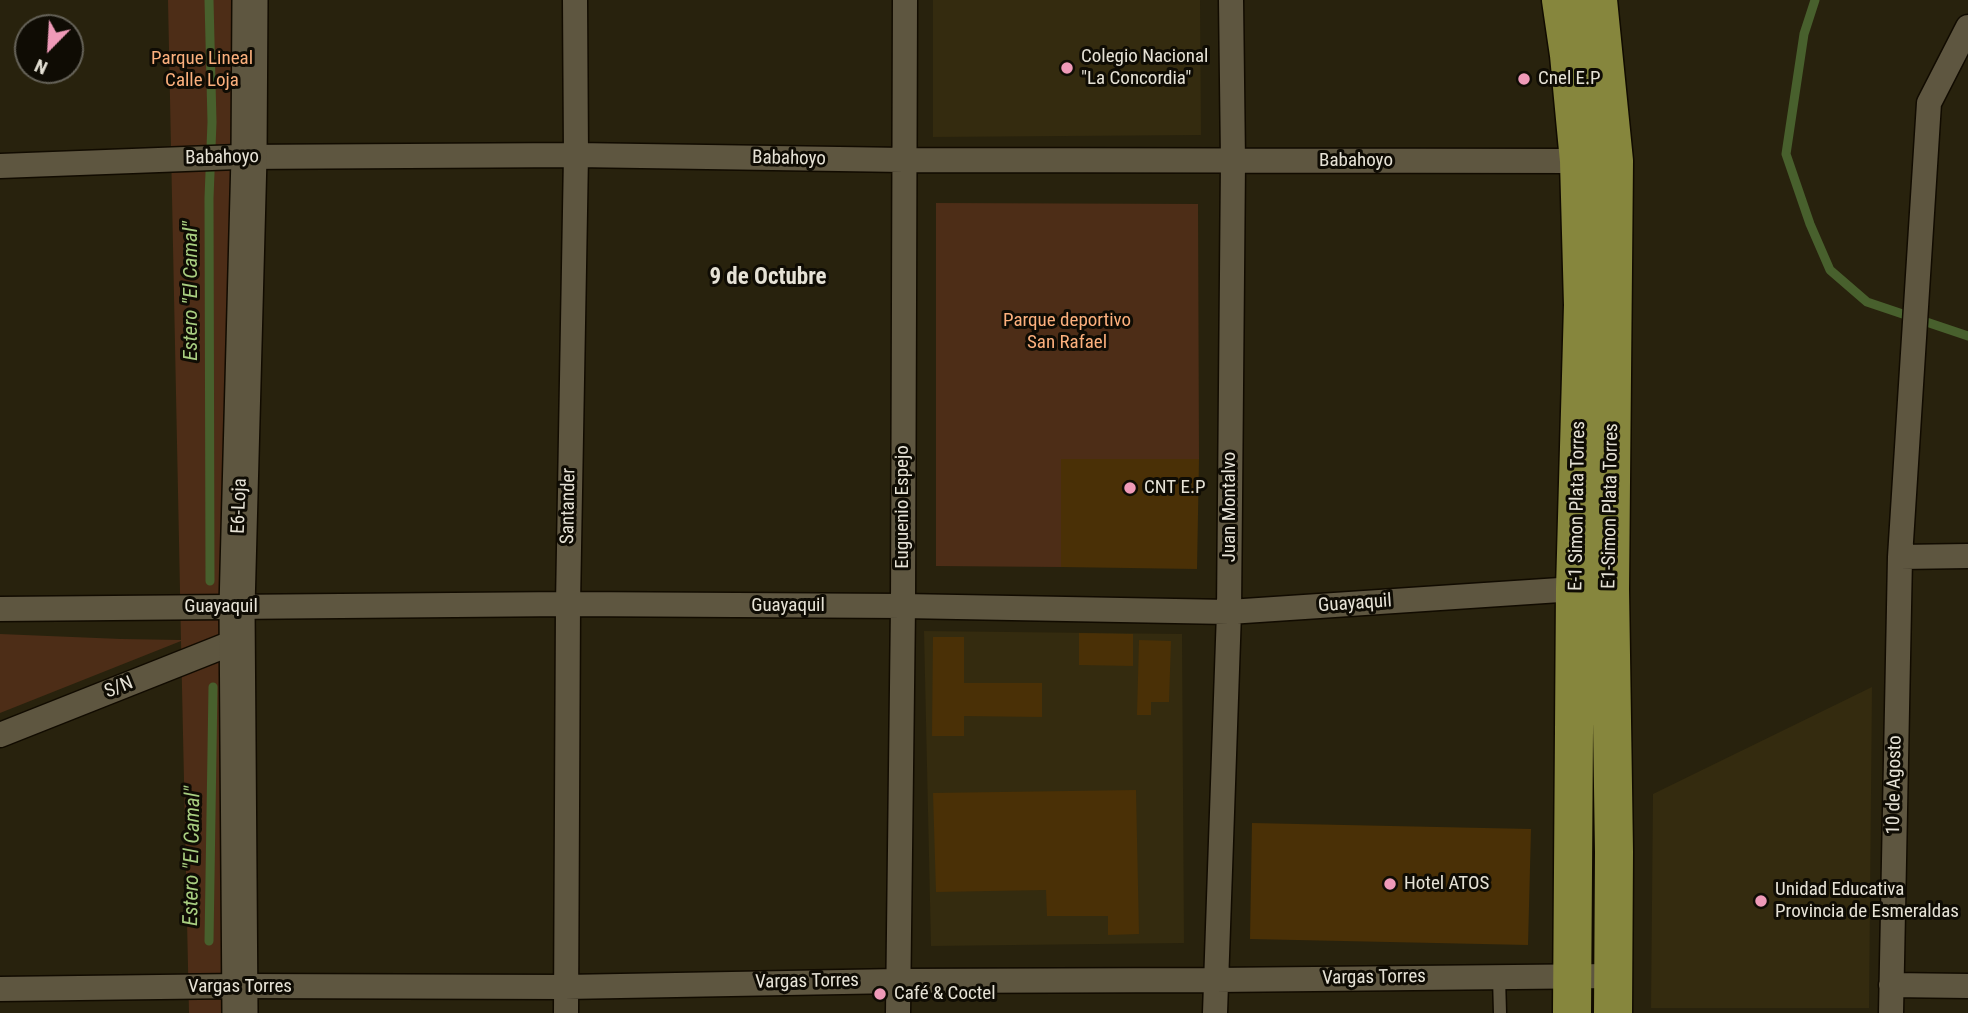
<!DOCTYPE html>
<html>
<head>
<meta charset="utf-8">
<style>
	body { margin:0 }
	#map { position:relative; width:1968px; height:1013px; overflow:hidden; background:#28220d; font-family:"Roboto Condensed",sans-serif }
	canvas { display:block }
	.north { position:absolute; left:14px; top:14px; width:70px; height:70px; box-sizing:border-box; background:#0f0c04; border:2px solid #656258; border-radius:50%; rotate:204deg; font-size:19px; font-weight:700; line-height:28px; text-align:center; color:#e6e2d6 }
	.north::after { content:''; display:block; margin:auto; width:24px; height:32px; background:#ef9ab8; clip-path:polygon(50% 0,100% 100%,50% 72%,0 100%) }
</style>
</head>
<body>
<div id="map">
<canvas width="1968" height="1013"></canvas>
<div class="north">N</div>
</div>
<script>
const c = document.querySelector('canvas').getContext('2d');
c.lineJoin = 'round';
function fillPath(path, color) { c.fillStyle = color; c.fill(path, 'evenodd'); }
function strokePath(path, color, width, dash) { c.strokeStyle = color; c.lineWidth = width; c.lineCap = dash ? 'butt' : 'round'; c.setLineDash(dash || []); c.stroke(path); }
function label(font, color, halo, rows, align = 'center') {
  c.font = font + ' "Roboto Condensed",sans-serif'; c.lineWidth = 6; c.setLineDash([]); c.textBaseline = 'middle'; c.strokeStyle = halo; c.fillStyle = color; for (const [text, x, y, turn = 0] of rows) {
    c.save(); c.translate(x, y); c.rotate((+turn || 0) * Math.PI / 180); c.textAlign = isNaN(turn) ? turn : align; if (halo) c.strokeText(text, 0, 0); c.fillText(text, 0, 0); c.restore();
  }
}
const built = new Path2D(`
	M933 0H1200L1201 135 933 137Z
	M924 631 1182 634 1184 943 931 946Z
	M1872 687 1869 1008H1651L1653 794Z`);
const green = new Path2D(`
	M168 0H234L238 1013H189L181 641 0 713V634L121 639 181 640Z
	M936 203 1198 204 1199 459 1061 567 936 566Z`);
const stream = new Path2D(`
	M209 0 212 122 209 198 210 581
	M1815 0 1804 34 1786 154 1810 224 1830 270 1867 302 1968 336
	M209 941 213 687`);
const building = new Path2D(`
	M1061 459H1199L1197 569 1061 567Z
	M1079 633 1133 634V666L1079 665Z
	M933 637H964V683H1042V717L964 716V736H932Z
	M1139 640 1171 641 1169 702H1151V715H1137Z
	M1136 790 1139 934 1108 935V916H1047L1046 890 936 892 933 793Z
	M1252 823 1531 829 1528 945 1250 939Z`);
const service = new Path2D(`
	M1499 977 1500 1013`);
const minor = new Path2D(`
	M0 166 238 157 576 155 904 160 1579 161
	M1900 557 1968 556
	M0 609 568 604 903 606 1229 612 1575 589
	M0 735 237 641
	M1891 985 1968 986
	M0 989 239 986 565 987 898 981 1215 980 1613 976
	M566 1013 568 604 576 155 575 0
	M898 1013 903 606 905 0
	M1215 1013 1229 612 1233 161 1231 0
	M1891 1013 1900 557 1929 103 1968 27`);
const secondary = new Path2D(`
	M240 1013 237 607 249 157 250 0`);
const trunk = new Path2D(`
	M1561 0 1569 55 1579 161 1583 305 1575 589 1572 1013
	M1598 0 1614 161 1610 589 1614 852 1613 1013`);
const markers = [
	[1067,68,7,"#ef9ab8"],
	[1524,79,7,"#ef9ab8"],
	[1130,488,7,"#ef9ab8"],
	[1390,884,7,"#ef9ab8"],
	[1761,901,7,"#ef9ab8"],
	[880,994,7,"#ef9ab8"]
];
const poiNames = [
	["Colegio Nacional",1081,57],
	["\"La Concordia\"",1081,79],
	["Cnel E.P",1538,79],
	["CNT E.P",1144,488],
	["Hotel ATOS",1404,884],
	["Unidad Educativa",1775,890],
	["Provincia de Esmeraldas",1775,912],
	["Café & Coctel",894,994]
];
const parkNames = [
	["Parque Lineal",202,59],
	["Calle Loja",202,81],
	["Parque deportivo",1067,321],
	["San Rafael",1067,343]
];
const streetNames = [
	["Babahoyo",222,158,-1],
	["Babahoyo",789,159,1],
	["Babahoyo",1356,161],
	["E6-Loja",240,506,-88],
	["Santander",569,506,-89],
	["E-1 Simon Plata Torres",1578,506,-89],
	["E1-Simon Plata Torres",1611,506,-89],
	["Euguenio Espejo",903,507,-90],
	["Juan Montalvo",1230,507,-90],
	["Guayaquil",1355,604,-4],
	["Guayaquil",788,606],
	["Guayaquil",221,607],
	["S/N",119,688,-22],
	["10 de Agosto",1895,785,-89],
	["Vargas Torres",1374,978,-1],
	["Vargas Torres",807,982,-1],
	["Vargas Torres",240,987]
];
const waterNames = [
	["Estero \"El Camal\"",192,291,-90],
	["Estero \"El Camal\"",193,856,-89]
];
const quarterNames = [
	["9 de Octubre",768,278]
];
fillPath(built, '#342b0f');
fillPath(green, '#4d2d17');
strokePath(stream, '#48602d', 9);
fillPath(building, '#4a3006');
strokePath(service, '#110b00', 15);
strokePath(minor, '#110b00', 27);
strokePath(secondary, '#110b00', 38);
strokePath(trunk, '#110b00', 41);
strokePath(service, '#5e5640', 12);
strokePath(minor, '#5e5640', 24);
strokePath(secondary, '#5e5640', 35);
strokePath(trunk, '#86863d', 38);
for (const [x, y, r, color] of markers) { const dot = new Path2D(); dot.arc(x, y, r, 0, 2 * Math.PI); c.fillStyle = color; c.fill(dot); strokePath(dot, '#0f0c04', 2.5); }
label('19px', '#e6e2d6', '#0f0c04', poiNames, 'left');
label('19px', '#fcb07d', '#0f0c04', parkNames);
label('19px', '#e6e2d6', '#0f0c04', streetNames);
label('italic 21px', '#a9cf81', '#0f0c04', waterNames);
label('bold 23px', '#e6e2d6', '#0f0c04', quarterNames);
</script>
</body>
</html>
